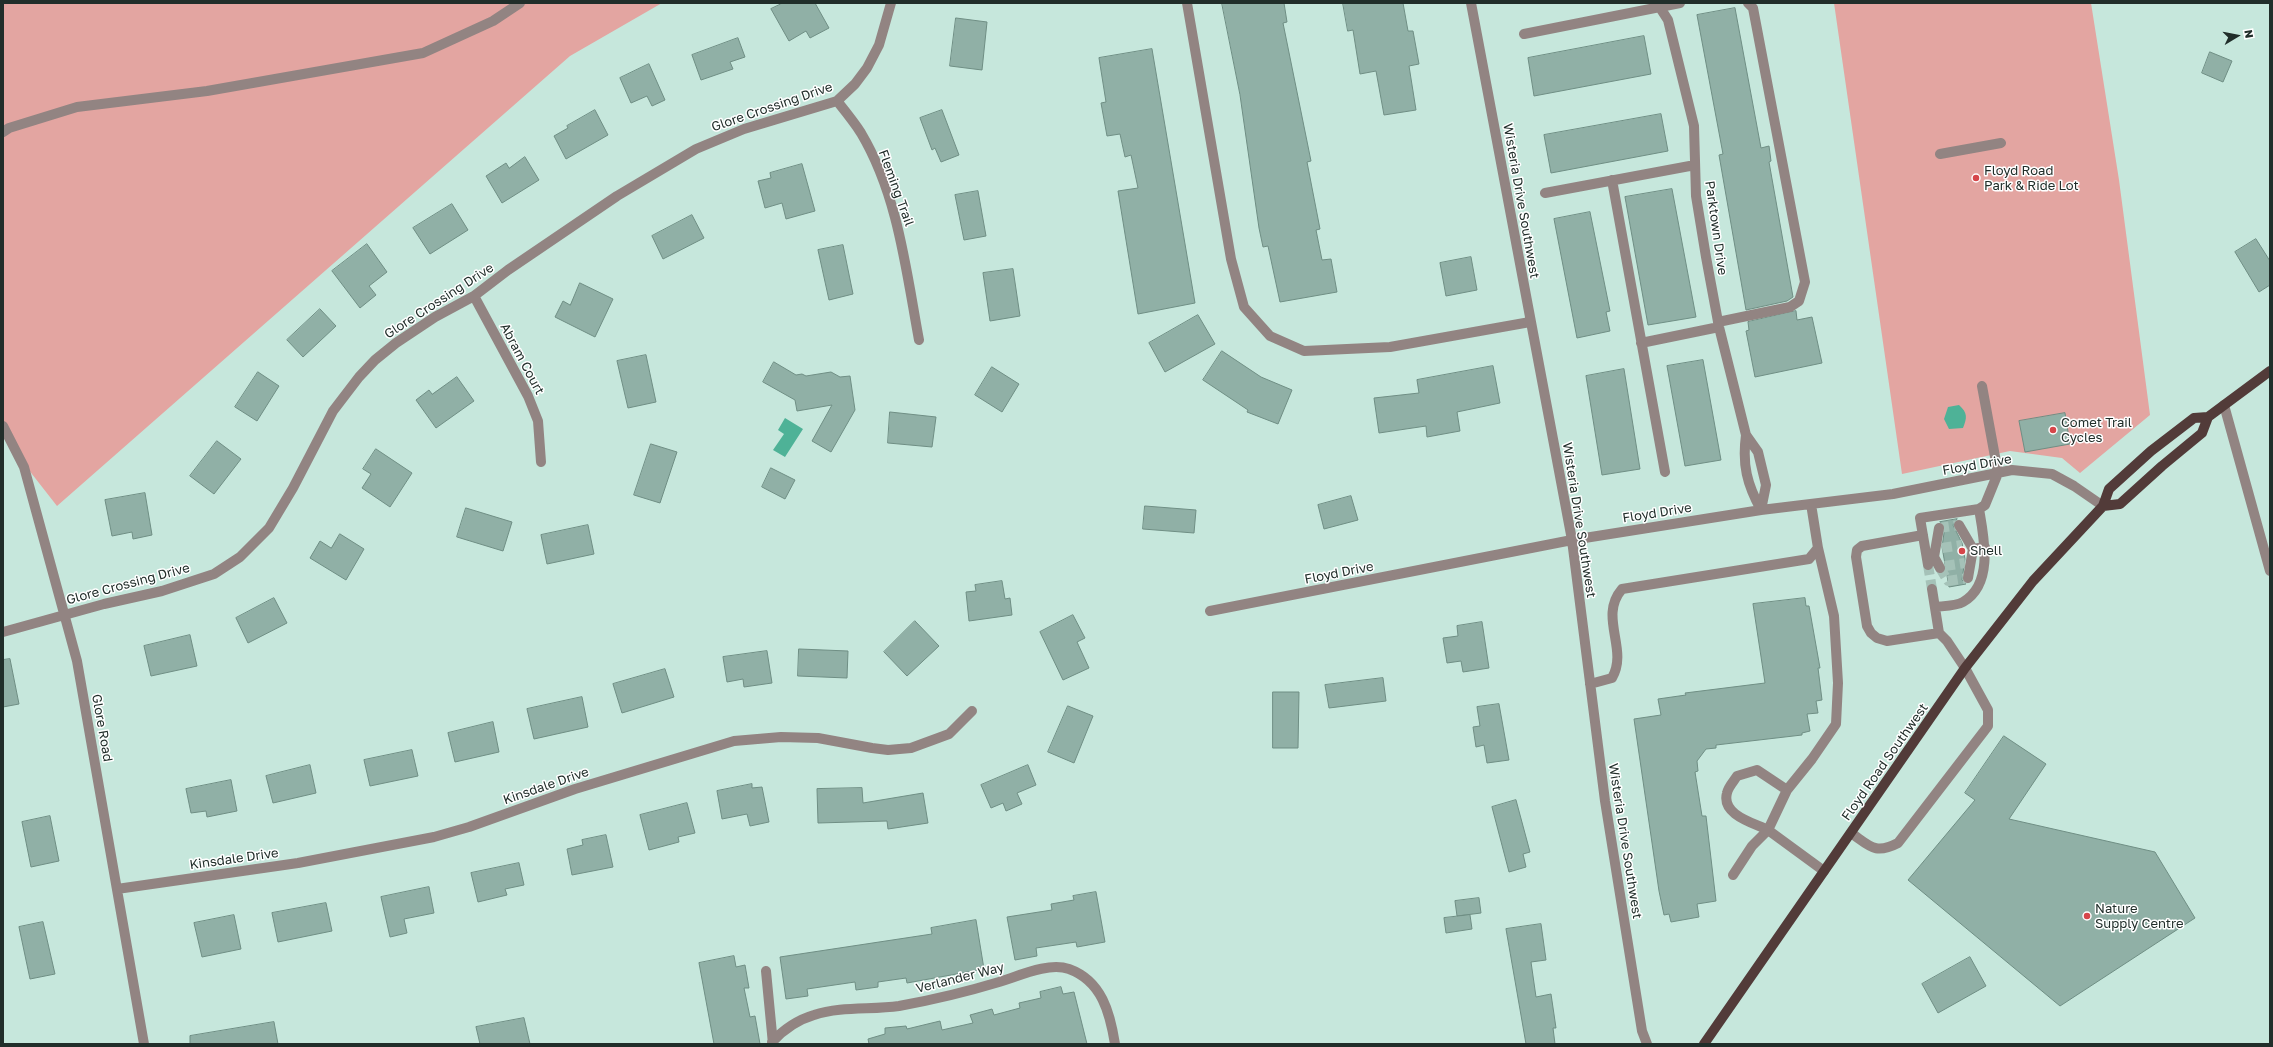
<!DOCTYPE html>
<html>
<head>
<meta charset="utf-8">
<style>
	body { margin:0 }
	#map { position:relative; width:2273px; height:1047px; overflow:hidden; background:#c6e7dc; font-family:"Golos Text",sans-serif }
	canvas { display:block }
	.frame { position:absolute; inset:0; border:4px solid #212e2a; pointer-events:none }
	.north { position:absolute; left:2217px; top:16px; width:40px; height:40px; -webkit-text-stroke:3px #fff; paint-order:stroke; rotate:80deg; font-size:11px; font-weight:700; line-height:16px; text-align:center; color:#212e2a }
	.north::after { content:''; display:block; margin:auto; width:14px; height:18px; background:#212e2a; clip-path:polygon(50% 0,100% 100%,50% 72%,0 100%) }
</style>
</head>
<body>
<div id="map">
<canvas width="2273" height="1047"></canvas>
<div class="frame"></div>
<div class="north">N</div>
</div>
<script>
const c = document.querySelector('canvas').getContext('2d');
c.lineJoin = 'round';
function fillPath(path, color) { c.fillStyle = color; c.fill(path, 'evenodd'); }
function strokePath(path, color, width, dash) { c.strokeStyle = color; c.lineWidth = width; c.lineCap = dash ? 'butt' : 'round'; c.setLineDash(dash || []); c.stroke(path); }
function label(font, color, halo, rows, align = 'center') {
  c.font = font + ' "Golos Text",sans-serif'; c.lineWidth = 3; c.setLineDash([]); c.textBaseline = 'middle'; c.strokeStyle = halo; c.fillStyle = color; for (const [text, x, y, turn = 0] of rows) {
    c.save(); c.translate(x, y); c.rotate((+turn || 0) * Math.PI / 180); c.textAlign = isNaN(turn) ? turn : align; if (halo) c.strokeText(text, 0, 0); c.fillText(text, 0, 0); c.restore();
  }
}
const green = new Path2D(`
	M3 3H662L570 56 57 506 3 437Z
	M1834 3H2091L2119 180 2150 415 2080 473 2062 458 2010 451 1902 474Z`);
const water = new Path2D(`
	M1959 405C1968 413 1967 418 1963 428L1949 429 1944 419 1948 407Z
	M785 418 803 429 785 457 773 450 784 434 778 430Z`);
const building = new Path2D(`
	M783 3H815L829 28 810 38 806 31 789 41 771 9Z
	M1222 3H1284L1287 22 1283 23 1311 161 1307 162 1320 229 1316 230 1322 260 1331 259 1337 292 1280 302 1268 246 1263 247 1259 228 1240 95Z
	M1343 3H1403L1408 31H1413L1419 64 1409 66 1416 110 1384 115 1376 71 1360 74 1353 30 1348 31Z
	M1735 8 1761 148 1769 146 1771 161 1769 162 1793 297 1787 301 1746 310 1719 155 1723 154 1697 15Z
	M956 18 987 22 982 70 950 66Z
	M1644 36 1651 74 1534 96 1528 58Z
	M738 38 745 57 730 62 733 69 701 80 692 55Z
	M1152 49 1195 303 1138 314 1118 191 1138 188 1131 155 1125 157 1120 134 1107 136 1101 103 1106 102 1099 58Z
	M2210 52 2232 61 2223 82 2202 73Z
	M649 64 665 100 652 106 647 96 631 103 620 78Z
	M595 110 608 135 566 159 554 136 568 128 567 126Z
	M942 110 959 155 941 162 935 148 932 150 920 118Z
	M1661 114 1668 151 1551 173 1544 135Z
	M525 157 539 180 502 203 486 176 506 163 509 168Z
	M802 164 815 211 786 219 782 203 765 208 758 181 771 178 770 173Z
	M1672 189 1696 317 1648 325 1625 197Z
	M978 191 986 236 964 240 955 195Z
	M452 204 468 230 430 254 413 228Z
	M1590 212 1610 311 1606 312 1610 331 1577 338 1554 219Z
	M692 215 704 238 663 259 652 236Z
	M2256 239 2270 261V285L2259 292 2235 252Z
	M367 244 387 272 369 286 376 295 360 308 332 271Z
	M843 245 853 294 829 300 818 250Z
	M1471 257 1477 290 1446 296 1440 263Z
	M1013 269 1020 316 990 321 983 273Z
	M580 283 613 299 595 337 555 317 563 301 570 305Z
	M320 309 336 326 303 357 287 340Z
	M1796 311 1797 320 1812 317 1822 363 1755 377 1746 331 1749 330 1748 322Z
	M1198 315 1215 344 1165 372 1149 343Z
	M1222 351 1261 377 1292 390 1278 424 1247 412 1248 410 1203 380Z
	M646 355 656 402 628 408 617 361Z
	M1703 360 1721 460 1685 466 1667 366Z
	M774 362 796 375 802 374 806 376 831 372 840 377 850 376 855 410 831 452 812 441 832 405 797 411 795 400 763 382Z
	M1493 366 1500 403 1457 412 1460 431 1427 437 1426 426 1379 433 1374 398 1419 393 1417 380Z
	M992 367 1019 384 1002 412 975 395Z
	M1624 369 1640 469 1602 475 1586 376Z
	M258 372 279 386 257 421 235 407Z
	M457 377 474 401 436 428 416 400 429 390 432 394Z
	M890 412 936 417 932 447 888 443Z
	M2065 413 2070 444 2025 452 2019 421Z
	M217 441 241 459 214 494 190 476Z
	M651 444 677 452 660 503 634 495Z
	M376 449 412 473 390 507 362 488 371 474 363 469Z
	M771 468 795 480 785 499 762 487Z
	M145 493 152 535 133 539 132 532 112 536 105 500Z
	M1351 496 1358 520 1324 529 1318 505Z
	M1145 506 1196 510 1194 533 1143 529Z
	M466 508 512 522 503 551 457 537Z
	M1957 519 1953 525 1962 543 1965 559 1962 580 1966 584 1949 587 1942 547 1945 526 1940 522Z
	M588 525 594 554 547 564 541 535Z
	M340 534 364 549 346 580 310 558 320 541 331 548Z
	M1002 581 1005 599 1010 598 1012 615 969 621 966 592 976 591 975 585Z
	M274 598 287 623 248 643 236 618Z
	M1805 598 1806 606H1809L1820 668H1818L1822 700 1816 701 1818 713 1807 714 1810 731 1802 733V735L1716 745V748L1706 749 1697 761 1698 771 1695 772 1702 816H1706L1716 901 1697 904 1699 917 1671 922 1669 914 1664 915 1659 891 1634 719 1661 715 1658 699 1686 695 1685 693 1765 683 1753 604Z
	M1073 615 1085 638 1077 642 1089 668 1063 680 1040 632Z
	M915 621 939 646 907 676 884 652Z
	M1482 622 1489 668 1463 672 1461 661 1447 663 1443 638 1458 636 1457 626Z
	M190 635 197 666 151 676 144 646Z
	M799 649 848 651 847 678 798 676Z
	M767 651 772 683 744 687 743 679 727 682 723 657Z
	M10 659 19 704 3 707V660Z
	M665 669 674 697 622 713 613 684Z
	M1383 678 1386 701 1329 708 1325 685Z
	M1273 692H1299L1298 748H1273Z
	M582 697 588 727 534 739 527 709Z
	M1499 704 1509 760 1487 763 1484 745 1476 747 1473 727 1480 726 1477 707Z
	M1068 706 1093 716 1074 763 1048 752Z
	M493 722 499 752 455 762 448 733Z
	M2004 736 2046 764 2009 819 2155 852 2195 918 2060 1006 1908 880 1975 800 1965 793Z
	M412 750 418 776 370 786 364 760Z
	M310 765 316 793 273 803 266 776Z
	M1028 765 1036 785 1017 793 1022 804 1006 811 1003 803 991 808 981 785Z
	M231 780 237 811 207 817 206 811 191 813 186 789Z
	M752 784V788L762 787 769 822 750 826 747 814 722 819 717 791Z
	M862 788 863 803 923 793 928 823 888 829 887 821 818 823 817 789Z
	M1516 800 1530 852 1523 854 1526 867 1509 872 1492 807Z
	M687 803 695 833 678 837 679 842 649 850 640 815Z
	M50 816 59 861 31 867 22 822Z
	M606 835 613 867 572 875 567 849 583 845 582 840Z
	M519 863 524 885 505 889 507 895 478 902 471 873Z
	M429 887 434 913 404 919 407 933 390 937 381 897Z
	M1096 892 1105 942 1077 947 1076 942 1036 948 1037 956 1015 960 1007 917 1052 910 1051 904 1074 900 1073 896Z
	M1479 898 1481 913 1457 916 1455 901Z
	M326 903 332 931 278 942 272 913Z
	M234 915 241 949 202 957 194 923Z
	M1470 915 1472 929 1446 933 1444 918Z
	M976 920 984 969 907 983 906 978 878 982V987L856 990 855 982 807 989 808 996 786 999 780 957 932 934 931 928Z
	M43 922 55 974 30 979 19 927Z
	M1541 924 1546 960 1531 962 1536 997 1551 994 1556 1028H1553L1555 1044H1526L1506 929Z
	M734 956 736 967 745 965 749 988H744L750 1017 755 1016 760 1044H714L699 963Z
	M1970 957 1986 986 1938 1013 1922 984Z
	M1061 987 1063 994 1074 992 1087 1044H869L868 1039 885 1034V1028L906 1026 907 1029 940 1021 942 1030 973 1023 970 1015 992 1009 994 1015 1020 1008 1019 1003 1041 998 1040 992Z
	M524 1018 530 1044H480L476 1027Z
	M274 1022 278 1044H190V1036Z`);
const minorTunnel = new Path2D(`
	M1939 528 1959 525
	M1942 548 1962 545
	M1928 565 1932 589
	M1945 566 1965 563
	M1940 568 1948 581 1968 578`);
const minor = new Path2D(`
	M1187 3 1231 259 1244 307 1270 336 1304 351 1390 347 1530 322
	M1471 3 1572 540 1605 801 1642 1031 1647 1044
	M1657 3 1668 20 1694 126 1696 196 1706 257 1719 327 1746 435 1758 452 1766 485 1761 510
	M1524 34 1680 3
	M837 101C845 111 854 122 861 133 898 195 906 270 919 340
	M3 132 9 128 77 107 207 91 423 53 493 21 520 3
	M1940 154 2001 143
	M1612 180 1665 472
	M1545 193 1695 165
	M474 296 528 396 538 421 541 462
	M1718 322 1790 307 1799 301 1805 282 1753 8 1748 3
	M1641 343 1719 327
	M2224 405 2270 571
	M3 426 24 467 77 661 144 1044
	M1746 435C1742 465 1747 484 1761 510
	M1959 525 1973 549 1985 547
	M1939 528 1934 557 1940 568
	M1923 535 1862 546 1857 550 1856 557 1867 626 1871 633 1877 638 1887 641 1939 633
	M1928 565 1920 518 1979 509 1985 505 1998 473 1982 386
	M1968 578 1973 549
	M1935 607C1943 606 1956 606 1963 602 1994 584 1984 538 1979 509
	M1210 611 1572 540 1761 510 1893 494 2012 470 2052 474 2074 486 2103 506
	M3 632 104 604 162 591 214 574 240 557 269 528 293 488 333 411 359 377 375 360 396 343 435 317 474 296 508 270 617 196 696 149 744 129 837 101 855 84 867 68 879 45 891 3
	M1590 684 1612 678C1629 649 1598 617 1622 589L1809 559 1818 548 1811 504
	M1787 790 1812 759 1836 724 1838 683 1834 616 1818 548
	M1851 833C1870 846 1875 855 1898 843L1988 726V710L1965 668 1947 641 1939 633 1932 589
	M1733 875 1752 846 1768 830C1754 823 1721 815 1727 793 1728 787 1734 781 1737 776L1757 770 1787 790 1768 830 1824 871
	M117 889 298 863 434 837 469 827 575 789 734 741 781 737 818 738 872 748 888 750 911 748 949 734 972 711
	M766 971 773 1044
	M772 1042C784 1029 797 1020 814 1015 841 1006 871 1010 899 1006 932 1000 966 992 999 982 1019 976 1048 962 1069 969 1102 981 1110 1013 1115 1044`);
const major = new Path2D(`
	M2103 506 2120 504 2162 466 2202 433 2208 417 2270 371
	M1704 1044 1965 668 2033 581 2103 506 2109 489 2151 451 2194 418 2208 417`);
const markers = [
	[1976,178,4,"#d6464a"],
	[2053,430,4,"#d6464a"],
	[1962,551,4,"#d6464a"],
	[2087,916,4,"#d6464a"]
];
const streetNames = [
	["Glore Crossing Drive",772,107,-19],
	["Fleming Trail",896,188,70],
	["Wisteria Drive Southwest",1521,201,80],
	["Parktown Drive",1716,228,82],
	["Glore Crossing Drive",439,301,-33],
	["Abram Court",522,359,62],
	["Floyd Drive",1977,465,-10],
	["Floyd Drive",1657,513,-9],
	["Wisteria Drive Southwest",1579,520,81],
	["Floyd Drive",1339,573,-11],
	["Glore Crossing Drive",128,584,-15],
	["Glore Road",102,728,80],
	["Floyd Road Southwest",1885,762,-55],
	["Kinsdale Drive",546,786,-19],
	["Wisteria Drive Southwest",1625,841,81],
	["Kinsdale Drive",234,859,-8],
	["Verlander Way",960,978,-14]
];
const poiNames = [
	["Floyd Road",1984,171],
	["Park & Ride Lot",1984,186],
	["Comet Trail",2061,423],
	["Cycles",2061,438],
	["Shell",1970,551],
	["Nature",2095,909],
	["Supply Centre",2095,924]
];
fillPath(green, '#e3a5a1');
fillPath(water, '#4eb297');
fillPath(building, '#90b0a6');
strokePath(building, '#6f8e84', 1);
strokePath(minorTunnel, '#a5c2b8', 10, [10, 5]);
strokePath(minor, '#928482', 10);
strokePath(major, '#523b39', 10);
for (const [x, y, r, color] of markers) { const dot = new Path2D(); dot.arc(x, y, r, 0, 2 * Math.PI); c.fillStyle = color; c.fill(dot); strokePath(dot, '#fff', 1.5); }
label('13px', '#212e2a', '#fff', streetNames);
label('13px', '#212e2a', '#fff', poiNames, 'left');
</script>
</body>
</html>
